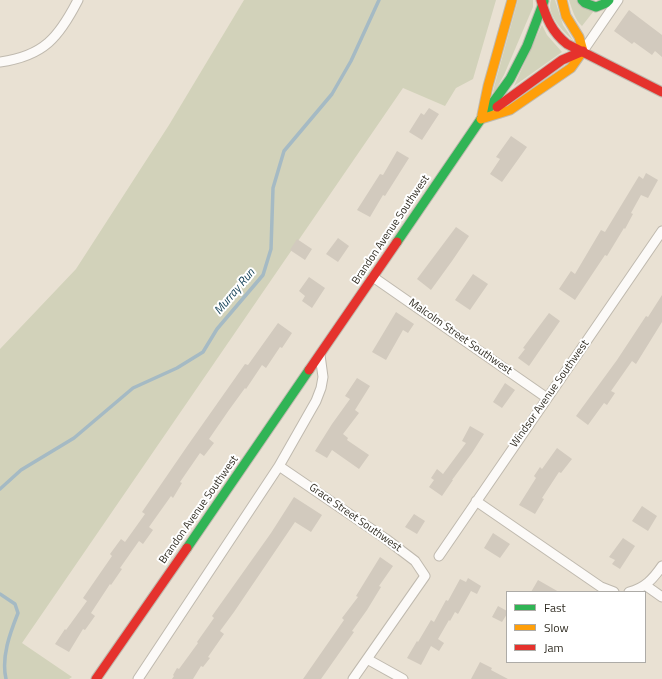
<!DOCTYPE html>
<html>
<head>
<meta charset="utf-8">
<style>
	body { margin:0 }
	#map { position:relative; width:662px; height:679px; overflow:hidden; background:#e9e1d3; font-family:"Titillium Web",sans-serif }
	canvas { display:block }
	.legend { position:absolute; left:506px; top:591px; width:140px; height:72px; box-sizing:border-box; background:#fff; border:1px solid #adaba7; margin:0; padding:5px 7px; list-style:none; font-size:12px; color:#322e24 }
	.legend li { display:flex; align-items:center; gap:8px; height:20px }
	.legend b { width:20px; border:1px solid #adaba7 }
</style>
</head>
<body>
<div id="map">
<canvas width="662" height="679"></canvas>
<ul class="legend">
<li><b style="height:5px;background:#30b455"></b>Fast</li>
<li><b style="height:5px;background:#ff9f0a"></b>Slow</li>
<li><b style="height:5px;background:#e5322d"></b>Jam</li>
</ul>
</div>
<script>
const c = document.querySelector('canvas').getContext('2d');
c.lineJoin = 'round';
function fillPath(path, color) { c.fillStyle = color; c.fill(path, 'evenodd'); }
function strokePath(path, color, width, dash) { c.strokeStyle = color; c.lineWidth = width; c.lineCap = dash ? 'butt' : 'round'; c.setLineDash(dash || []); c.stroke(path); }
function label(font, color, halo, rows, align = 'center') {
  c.font = font + ' "Titillium Web",sans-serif'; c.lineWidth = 4; c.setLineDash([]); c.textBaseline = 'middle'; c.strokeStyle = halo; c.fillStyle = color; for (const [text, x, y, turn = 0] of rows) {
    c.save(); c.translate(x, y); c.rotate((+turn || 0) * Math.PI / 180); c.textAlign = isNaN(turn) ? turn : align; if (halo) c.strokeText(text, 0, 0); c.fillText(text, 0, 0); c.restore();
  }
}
const green = new Path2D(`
	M244 0H496L473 79 456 88 445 106 403 88 22 643 72 677 69 679H0V349L76 269 169 125Z
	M518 0H533V7L504 75 494 93 493 91Z
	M551 0H555L563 25 573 40C563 32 546 14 551 0Z
	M569 0H576L593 12 582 26C575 20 572 9 569 0Z
	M542 25 547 35 562 52 514 86Z`);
const stream = new Path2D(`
	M0 489 21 470 74 438 133 388 177 368 203 352 217 329 263 275 271 249 273 188 284 151 332 94 351 61 379 0
	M0 594 15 604 18 613C10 633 1 657 6 679`);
const building = new Path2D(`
	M629 10 662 35V57L655 51 652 55 634 42 632 44 614 31Z
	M429 108 439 114 422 140 409 132 421 113 424 115Z
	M511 136 527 147 502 182 490 174 500 159 496 157Z
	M397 151 409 158 385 196 383 195 370 217 357 210 380 174 383 175Z
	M646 173 658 180 648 198 641 195 631 213 633 214 625 229 624 228 607 256 605 255 575 300 559 289 571 271 575 274 601 230 605 232 639 176 643 179Z
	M456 227 469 236 452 261 431 290 417 279Z
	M338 238 349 246 338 262 326 254Z
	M297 239 312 249 305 260 290 250Z
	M473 274 488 284 470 310 455 300Z
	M309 277 325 288 312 308 302 301 305 296 299 291Z
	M662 295V322L636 364 632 361 611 391 615 393 607 405 604 403 588 425 576 416 617 360 646 316 648 317Z
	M396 312 414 324 408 333 403 330 386 360 372 352Z
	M549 313 560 321 529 366 518 358 525 349 523 348Z
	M278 323 292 333 282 348 280 347 266 368 262 365 246 389 245 388 229 410 209 439 214 443 204 456 200 453 180 482 182 483 173 498 171 496 149 527 153 530 143 544 139 541 120 568 122 569 111 585 110 584 91 613 95 616 85 630 83 629 69 652 55 644 65 629 66 630 87 601 83 598 112 556 110 554 121 539 125 542 145 514 142 512 188 445 245 364 248 365Z
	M357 378 370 386 355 410 359 413 343 434 348 438 347 440 369 455 359 469 332 450 327 458 315 451 332 424 350 399 345 396Z
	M505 383 515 390 502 408 493 402Z
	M470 426 484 434 472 453 452 480H453L442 496 429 487 434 480 431 478 437 469 443 474 466 443 462 441Z
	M557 448 572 459 561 473 559 472 542 498 544 499 535 514 519 505 536 478 534 476 540 467 542 469Z
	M294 497 322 515 311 532 295 522 234 612 220 631 224 634 208 657 210 658 203 667 201 666 193 679H172L174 676 173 675 177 668 179 669 198 643 197 642 214 618 212 616 271 533Z
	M642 506 657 516 648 531 632 521Z
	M414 514 425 521 417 534 405 527Z
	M493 533 510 544 500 558 484 548Z
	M623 538 635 546 620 569 612 564 615 560 609 557Z
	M380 557 393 566 379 586 381 587 367 610 352 631 354 632 321 679H303L344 620 342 618 358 597 356 596Z
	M468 578 481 586 477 594 471 591 458 614 455 612 450 621 449 620 438 639 444 643 439 651 431 646 421 665 407 658 417 641 418 642 431 620 434 622 446 600 448 601 460 579 466 582Z
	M538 580 559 592H531Z
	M498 606 507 611V614L502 622 492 617Z
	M480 662 492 668 491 670 508 679H471Z`);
const street = new Path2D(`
	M583 51 618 0
	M0 62C44 56 59 37 78 0
	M373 277 547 398
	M279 466 386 539 415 561 425 576 353 679
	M476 501 601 587 614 592
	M439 556 662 231
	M645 585 662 597
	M629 592C645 588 653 579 662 566
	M367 659 403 679
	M138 679 279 466 316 401 321 388 323 377 320 355`);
const fast = new Path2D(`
	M582 0 585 3 596 7 606 3 609 0
	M397 242 481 119 510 79 527 46 544 1
	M187 548 309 370`);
const slow = new Path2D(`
	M562 0 566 16 579 37 583 51
	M482 115 488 86 512 0
	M481 119 510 110 571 68 583 51`);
const jam = new Path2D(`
	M541 0C546 18 552 32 567 44L662 92
	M497 107 562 60 583 51
	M309 370 397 242
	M96 679 187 548`);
const streetNames = [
	["Brandon Avenue Southwest",391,230,-56],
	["Malcolm Street Southwest",460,337,35],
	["Windsor Avenue Southwest",550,394,-55],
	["Brandon Avenue Southwest",199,510,-55],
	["Grace Street Southwest",355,518,35]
];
const waterNames = [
	["Murray Run",235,292,-50]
];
fillPath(green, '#d2d2ba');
strokePath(stream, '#a5bac4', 3.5);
fillPath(building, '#d2cabe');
strokePath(street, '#bfb9ae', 11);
strokePath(fast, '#bfb9ae', 11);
strokePath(slow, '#bfb9ae', 11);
strokePath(jam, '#bfb9ae', 11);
strokePath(street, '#fcfaf8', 9);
strokePath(fast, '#30b455', 9);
strokePath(slow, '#ff9f0a', 9);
strokePath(jam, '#e5322d', 9);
label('11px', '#322e24', '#fff', streetNames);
label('italic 12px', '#134057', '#fff', waterNames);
</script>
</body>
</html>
